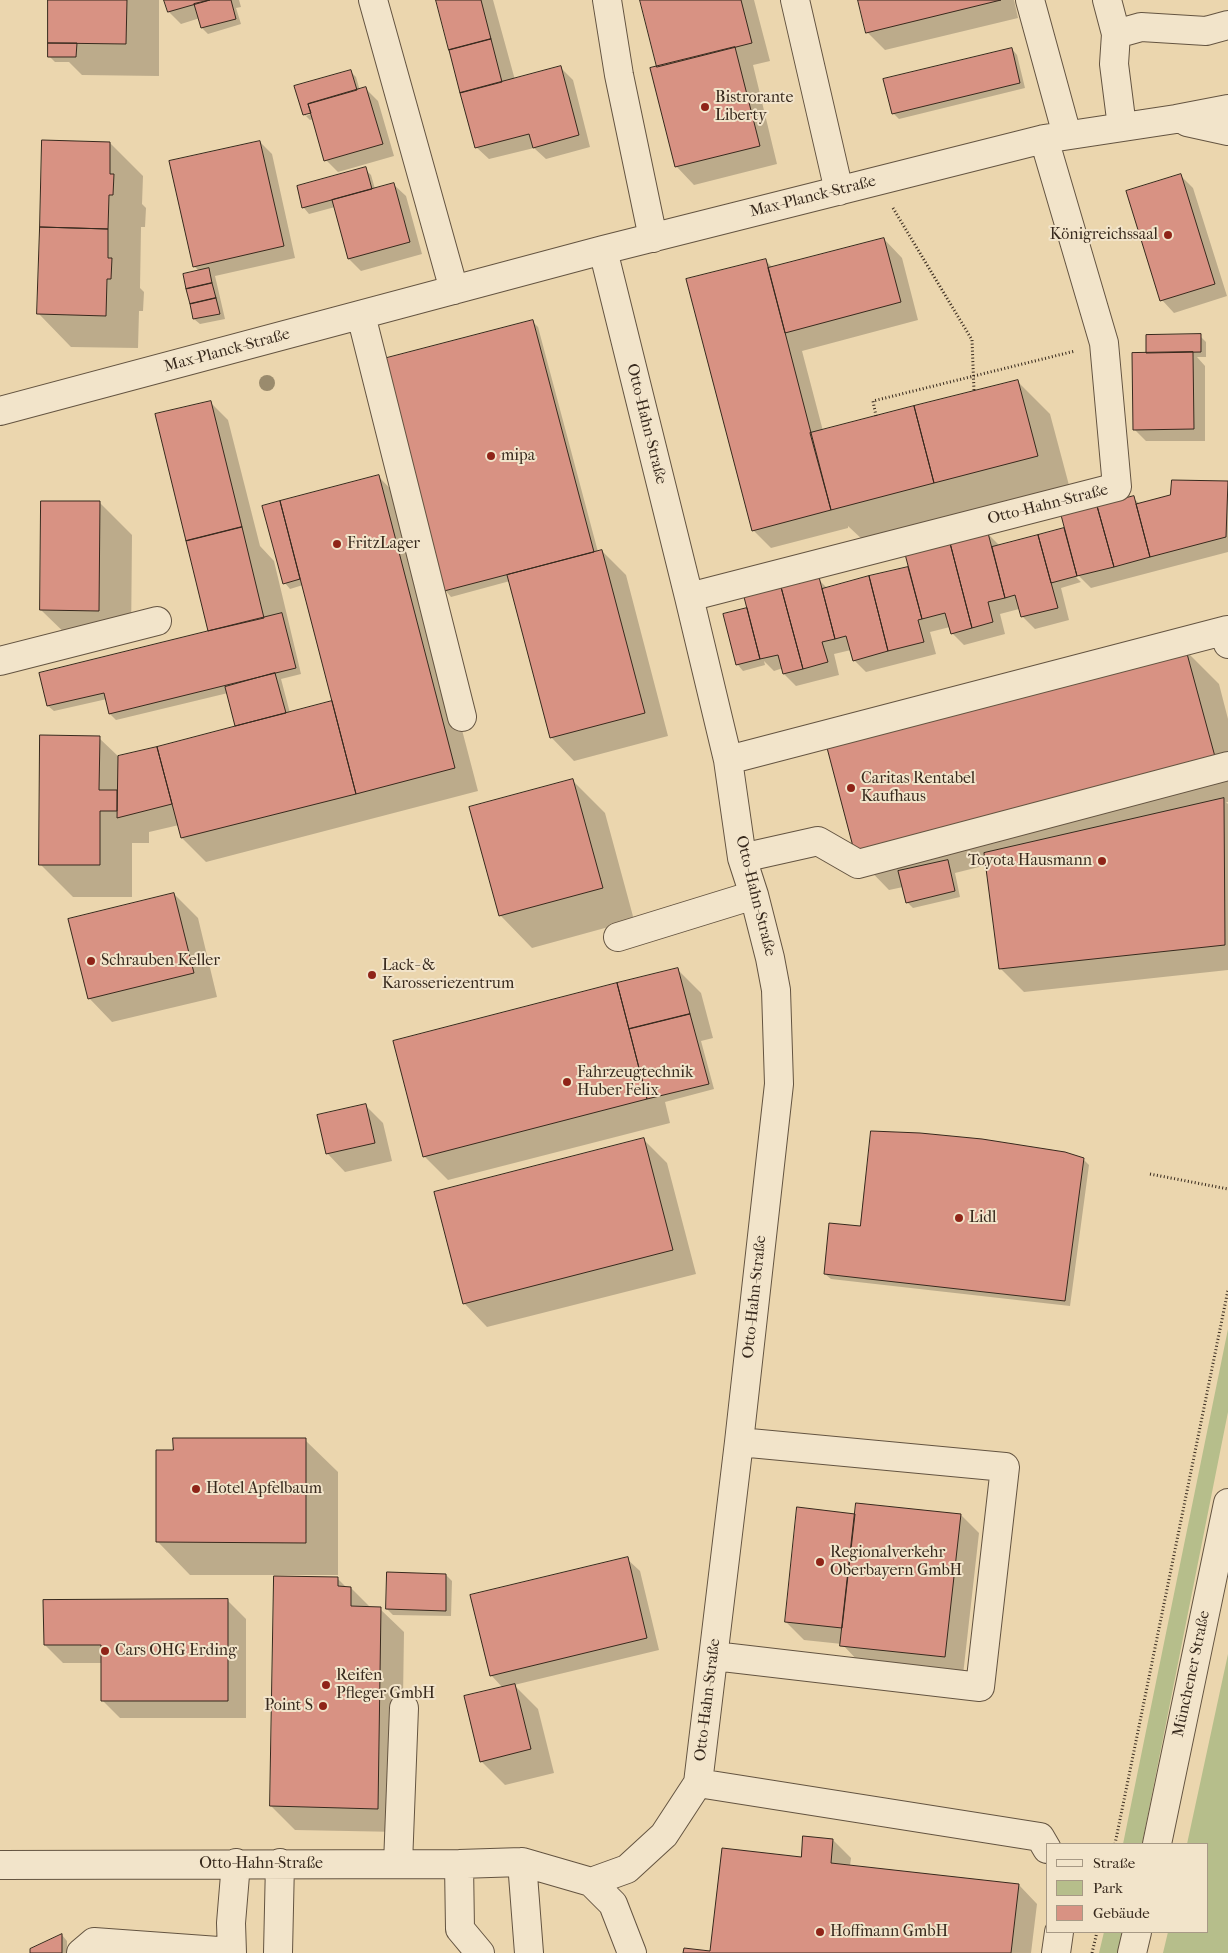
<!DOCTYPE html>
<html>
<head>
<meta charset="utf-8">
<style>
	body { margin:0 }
	#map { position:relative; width:1228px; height:1953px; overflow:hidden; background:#ebd6ae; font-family:"IM FELL French Canon",serif }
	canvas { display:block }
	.legend { position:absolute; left:1046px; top:1843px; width:162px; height:90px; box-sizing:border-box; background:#f2e4ca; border:1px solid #a79985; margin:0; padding:6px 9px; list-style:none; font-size:15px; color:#37291d }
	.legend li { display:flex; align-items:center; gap:10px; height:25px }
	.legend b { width:25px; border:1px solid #a79985 }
</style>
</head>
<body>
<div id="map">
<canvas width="1228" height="1953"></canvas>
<ul class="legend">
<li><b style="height:6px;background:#f2e4ca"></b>Straße</li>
<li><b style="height:14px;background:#b6be8b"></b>Park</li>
<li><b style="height:14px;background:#d89283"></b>Gebäude</li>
</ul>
</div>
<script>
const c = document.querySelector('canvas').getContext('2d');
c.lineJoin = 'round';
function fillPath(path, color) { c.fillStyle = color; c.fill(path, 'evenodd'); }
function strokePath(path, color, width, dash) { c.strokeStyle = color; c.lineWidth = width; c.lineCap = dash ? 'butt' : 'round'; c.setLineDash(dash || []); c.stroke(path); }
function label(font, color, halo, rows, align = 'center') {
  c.font = font + ' "IM FELL French Canon",serif'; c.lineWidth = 4; c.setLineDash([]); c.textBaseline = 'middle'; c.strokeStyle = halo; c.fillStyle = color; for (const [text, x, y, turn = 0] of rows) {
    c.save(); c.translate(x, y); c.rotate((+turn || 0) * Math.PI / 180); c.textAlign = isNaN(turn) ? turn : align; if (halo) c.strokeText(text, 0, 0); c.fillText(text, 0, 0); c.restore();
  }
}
const green = new Path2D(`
	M1228 1329V1412L1142 1844H1123Z
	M1228 1654V1953H1163L1168 1932H1207V1844H1187Z
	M1104 1932H1122L1118 1953H1099Z`);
const shadow = new Path2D(`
	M50 0H159V76L82 75 69 62H55L49 56Z
	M165 0H239L241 7 236 8 241 24 208 34 202 28 200 18 181 24 169 12Z
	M437 0H493L515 80 561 68 573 80 590 147 546 159 534 148 489 159 476 147Z
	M642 0H754L770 61 753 65 777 164 694 185 676 166 659 67Z
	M859 0H1014L1018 18 885 50 867 32Z
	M1012 49 1017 55 1025 88 899 119 893 113Z
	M350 71 356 77 360 91 366 89 378 101 394 156 338 172 326 160 314 119 310 120 304 114ZM317 112 306 116V113Z
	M260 142 272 154 295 258 215 276 225 319 200 324 194 319 200 272 194 266Z
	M110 143 143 176 142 204 146 208 145 227H141L140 288 144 292 143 311H139L138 348 71 347 39 314Z
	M365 169 371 175 375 189 393 184 406 196 422 254 361 271 349 259 335 207 309 214 304 208 298 187Z
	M1181 176 1193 188 1227 296 1174 313 1162 300Z
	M884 239 902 258 918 320 802 351 823 431 1017 381 1050 414 1070 489 865 542 848 526V528L771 548 753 530 765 260 773 268Z
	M532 321 538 327 598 552 602 551 626 575 668 736 574 761 551 737 510 581 451 597 446 591 385 360Z
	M1200 336 1206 342V357H1197L1205 366V441H1146L1134 429 1148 354Z
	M210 402 228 420 260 546 274 561 301 674 281 679 290 713 333 702 303 585 290 589 285 583 264 507 379 477 402 501 478 791 206 862 182 838 179 825 149 832V843H132V897H73L40 864 99 738 119 757 238 727 228 693 116 720 110 714 107 699 54 711 48 706 211 632 156 415Z
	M1228 482V552L1091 588 1078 575H1074L1081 582 1061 588 1069 620 1035 629 1022 616 1019 609 1000 614 1005 634 964 645 952 633 950 627 930 632 936 654 866 672 854 660 851 650 834 654 839 675 796 686 784 674 783 668 774 671 764 661 765 665 743 671 738 665 725 615 749 609 818 579 828 589 909 567 988 534 1000 546 1066 529 1133 498 1140 504Z
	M99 502 132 535 131 643 74 642 41 610Z
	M1186 651 1219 684 1228 719V802H1226L1228 804V970L1024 992 1000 968 987 865 955 873 960 897 913 908 907 902 903 887 889 890 857 857Z
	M572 780 605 813 634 920 532 948 500 915Z
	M174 894 198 918 217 997 112 1022 89 998Z
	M677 969 701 993 713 1038 701 1041 714 1089 665 1102 670 1123 448 1180 424 1156 394 1042Z
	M365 1105 383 1123 392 1161 345 1172 327 1153Z
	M643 1139 667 1163 696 1274 487 1327 464 1303Z
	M1083 1159 1089 1165 1070 1306 831 1279 825 1274 861 1227Z
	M305 1440 338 1472V1575H190L158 1542Z
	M858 1504 961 1515 979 1533 963 1675 860 1663 842 1644 804 1640 786 1622 856 1515Z
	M627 1559 640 1571 659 1650 514 1685 538 1709 554 1773 505 1785 481 1761 503 1688 491 1675Z
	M446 1575 452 1581 451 1616 393 1615 387 1609Z
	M337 1578 347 1588H351L371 1608 380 1609 404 1632 401 1832 295 1830 271 1806Z
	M227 1600 246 1619V1718H120L102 1700V1663H63L45 1645Z
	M833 1840 851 1858 850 1866 1019 1885 1037 1904 1031 1953H684L711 1952 802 1859Z
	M62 1935 67 1941V1953H31Z`);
const building = new Path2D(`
	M48 0H127L126 44 48 43Z
	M164 0H210L168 12Z
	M210 0H231L236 19 201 28 194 4Z
	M436 0H481L491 39 449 50Z
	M640 0H741L752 43 657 67Z
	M858 0H1001L866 33Z
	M491 39 502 82 460 93 449 50Z
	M48 43H77L76 57H48Z
	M735 47 760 146 675 167 650 68Z
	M1012 48 1020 83 892 114 883 79Z
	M561 66 579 135 533 148 529 134 475 148 460 93Z
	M351 70 357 90 308 104 311 113 303 115 294 86Z
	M366 87 383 144 324 161 308 104Z
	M42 140 110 142V174H114L113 195H109L108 229 40 227Z
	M260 141 284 246 193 267 169 161Z
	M366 167 372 189 302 208 297 186Z
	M1181 174 1215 284 1160 301 1126 191Z
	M394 183 410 242 348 259 332 200Z
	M40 227 108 229V258H112L111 279H107L106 316 37 314Z
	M884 238 901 302 785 333 768 268Z
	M766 259 831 510 752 531 686 279Z
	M209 268 212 283 186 289 183 274Z
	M212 283 216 298 190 304 186 289Z
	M216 298 220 314 193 319 190 304Z
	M533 320 594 552 444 591 383 359Z
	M1201 334V352L1146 353V335Z
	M1193 352 1194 429 1133 430 1132 353Z
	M1018 380 1038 456 934 483 914 406Z
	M211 401 242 527 186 541 155 414Z
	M914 406 934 483 831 510 810 433Z
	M379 475 455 768 356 794 280 501Z
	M1172 480 1228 481 1226 537 1150 557 1136 504 1170 495Z
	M1134 496 1150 557 1114 567 1097 506Z
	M41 501H100L99 611 40 610Z
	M280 501 300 579 283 584 262 506Z
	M1097 506 1114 567 1077 576 1061 515Z
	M242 527 264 618 208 631 186 541Z
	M1064 528 1077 576 1051 583 1038 535Z
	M988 533 1005 598 988 602 993 622 972 628 950 543Z
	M1038 535 1058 608 1021 617 1015 595 1005 598 992 547Z
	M950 543 972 628 951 634 945 613 922 619 905 554Z
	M602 550 645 713 550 738 507 575Z
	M908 567 922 619 918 620 924 642 888 651 869 576Z
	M869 576 888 651 853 661 846 636 835 639 822 589Z
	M819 577 835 639 822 642 828 662 803 669 781 587Z
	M781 587 803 669 783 674 778 655 760 659 744 597Z
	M747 608 760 659 736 665 723 614Z
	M282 613 296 668 109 714 104 693 47 706 39 673Z
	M1186 650 1217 764 856 858 826 744Z
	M275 673 286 713 235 726 225 687Z
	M332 701 356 794 181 838 157 747Z
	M40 735 100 736 99 790H117V811H100V865H39Z
	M157 747 172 804 117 818 118 756Z
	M573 779 603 888 499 916 469 807Z
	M1224 798 1225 945 999 969 984 853Z
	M948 860 955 891 906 903 898 871Z
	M174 893 194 973 88 999 68 919Z
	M678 968 690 1014 629 1029 617 983Z
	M617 983 647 1099 423 1157 393 1041Z
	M690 1014 709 1084 647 1099 629 1029Z
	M366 1104 375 1143 326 1154 317 1115Z
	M871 1131 920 1133 982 1139 1065 1152 1084 1158 1065 1301 824 1274 829 1223 860 1226Z
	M644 1138 673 1250 463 1304 434 1192Z
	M173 1438H306V1543L156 1542V1450H173Z
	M856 1503 961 1514 945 1657 840 1646Z
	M797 1507 855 1514 842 1628 785 1622Z
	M628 1557 647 1638 490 1676 470 1595Z
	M387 1572 446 1574V1611L386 1609Z
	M274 1576 338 1577V1586L351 1587V1606L381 1607 378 1809 270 1806Z
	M228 1599V1701H101V1645H44L43 1600Z
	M515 1684 531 1749 480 1762 464 1696Z
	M803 1836 833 1839 831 1863 1019 1884 1011 1953H683L684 1948 710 1951 722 1848 801 1857Z
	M62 1934V1953H30V1949Z`);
const path = new Path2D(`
	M893 208 972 340 974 391
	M876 416 873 401 1075 351
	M1150 1174 1228 1189
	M1115 1844 1228 1290
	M1092 1953 1097 1932`);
const minor = new Path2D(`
	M373 0 454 290
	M607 0 619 75 653 238
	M795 0 839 191
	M1030 0 1067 135
	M1107 0 1116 34 1114 64 1122 127
	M1116 34 1141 27 1206 31 1228 25
	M1187 122 1228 131
	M361 315 462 717
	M0 411 603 250 1044 139 1176 119 1228 109
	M689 597 1117 487 1104 343 1044 139
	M0 661 157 621
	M728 760 1227 630 1228 644
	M742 858 818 841 858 864 1228 766
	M618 937 754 895
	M714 1656 980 1687 1005 1467 739 1442
	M698 1783 1040 1837 1047 1849
	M1157 1844 1228 1503
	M522 1862 529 1953
	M398 1864 404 1708
	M459 1864 460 1929 480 1953
	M0 1865 459 1864 522 1862 591 1882 627 1869 664 1835 698 1783 739 1442 779 1084 776 990 770 958 754 895 742 858 728 760 689 597 603 250
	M591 1882 613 1904 632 1953
	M81 1953 94 1942 232 1952
	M232 1953 231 1923 236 1863
	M278 1953 280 1863
	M1056 1953 1059 1932
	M1132 1953 1137 1932`);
const trees = [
	[267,383]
];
const markers = [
	[705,107,5,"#8f2418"],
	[1168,235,5,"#8f2418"],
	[491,456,5,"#8f2418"],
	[337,544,5,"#8f2418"],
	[851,788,5,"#8f2418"],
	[1102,861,5,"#8f2418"],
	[91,961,5,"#8f2418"],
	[372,975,5,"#8f2418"],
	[567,1082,5,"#8f2418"],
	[959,1218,5,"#8f2418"],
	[196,1489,5,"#8f2418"],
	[820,1562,5,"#8f2418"],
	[105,1651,5,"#8f2418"],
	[326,1685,5,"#8f2418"],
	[323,1706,5,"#8f2418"],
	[820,1932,5,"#8f2418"]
];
const poiNames = [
	["Bistrorante",715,98],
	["Liberty",715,116],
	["Königreichssaal",1158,235,"right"],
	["mipa",501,456],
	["FritzLager",347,544],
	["Caritas Rentabel",861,779],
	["Kaufhaus",861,797],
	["Toyota Hausmann",1092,861,"right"],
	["Schrauben Keller",101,961],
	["Lack- &",382,966],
	["Karosseriezentrum",382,984],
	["Fahrzeugtechnik",577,1073],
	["Huber Felix",577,1091],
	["Lidl",969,1218],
	["Hotel Apfelbaum",206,1489],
	["Regionalverkehr",830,1553],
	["Oberbayern GmbH",830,1571],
	["Cars OHG Erding",115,1651],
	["Reifen",336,1676],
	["Pfleger GmbH",336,1694],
	["Point S",313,1706,"right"],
	["Hoffmann GmbH",830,1932]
];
const streetNames = [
	["Max-Planck-Straße",813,197,-14],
	["Max-Planck-Straße",227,351,-15],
	["Otto-Hahn-Straße",646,424,76],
	["Otto-Hahn-Straße",1048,505,-14],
	["Otto-Hahn-Straße",755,896,76],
	["Otto-Hahn-Straße",755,1297,-84],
	["Münchener Straße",1192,1674,-78],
	["Otto-Hahn-Straße",708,1700,-83],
	["Otto-Hahn-Straße",261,1864]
];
fillPath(green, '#b6be8b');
fillPath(shadow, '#0003');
fillPath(building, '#d89283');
strokePath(building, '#37291d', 1);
strokePath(minor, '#645441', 30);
strokePath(path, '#37291d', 3, [1, 2.5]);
strokePath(minor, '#f2e4ca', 28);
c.fillStyle = '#9a8b6d';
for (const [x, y] of trees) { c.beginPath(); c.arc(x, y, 8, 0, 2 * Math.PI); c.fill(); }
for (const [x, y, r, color] of markers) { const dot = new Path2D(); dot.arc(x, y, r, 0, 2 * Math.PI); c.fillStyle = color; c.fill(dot); strokePath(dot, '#f2e4ca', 2); }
label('16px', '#37291d', '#f2e4ca', poiNames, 'left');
label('16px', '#37291d', '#f2e4ca', streetNames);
</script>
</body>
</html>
